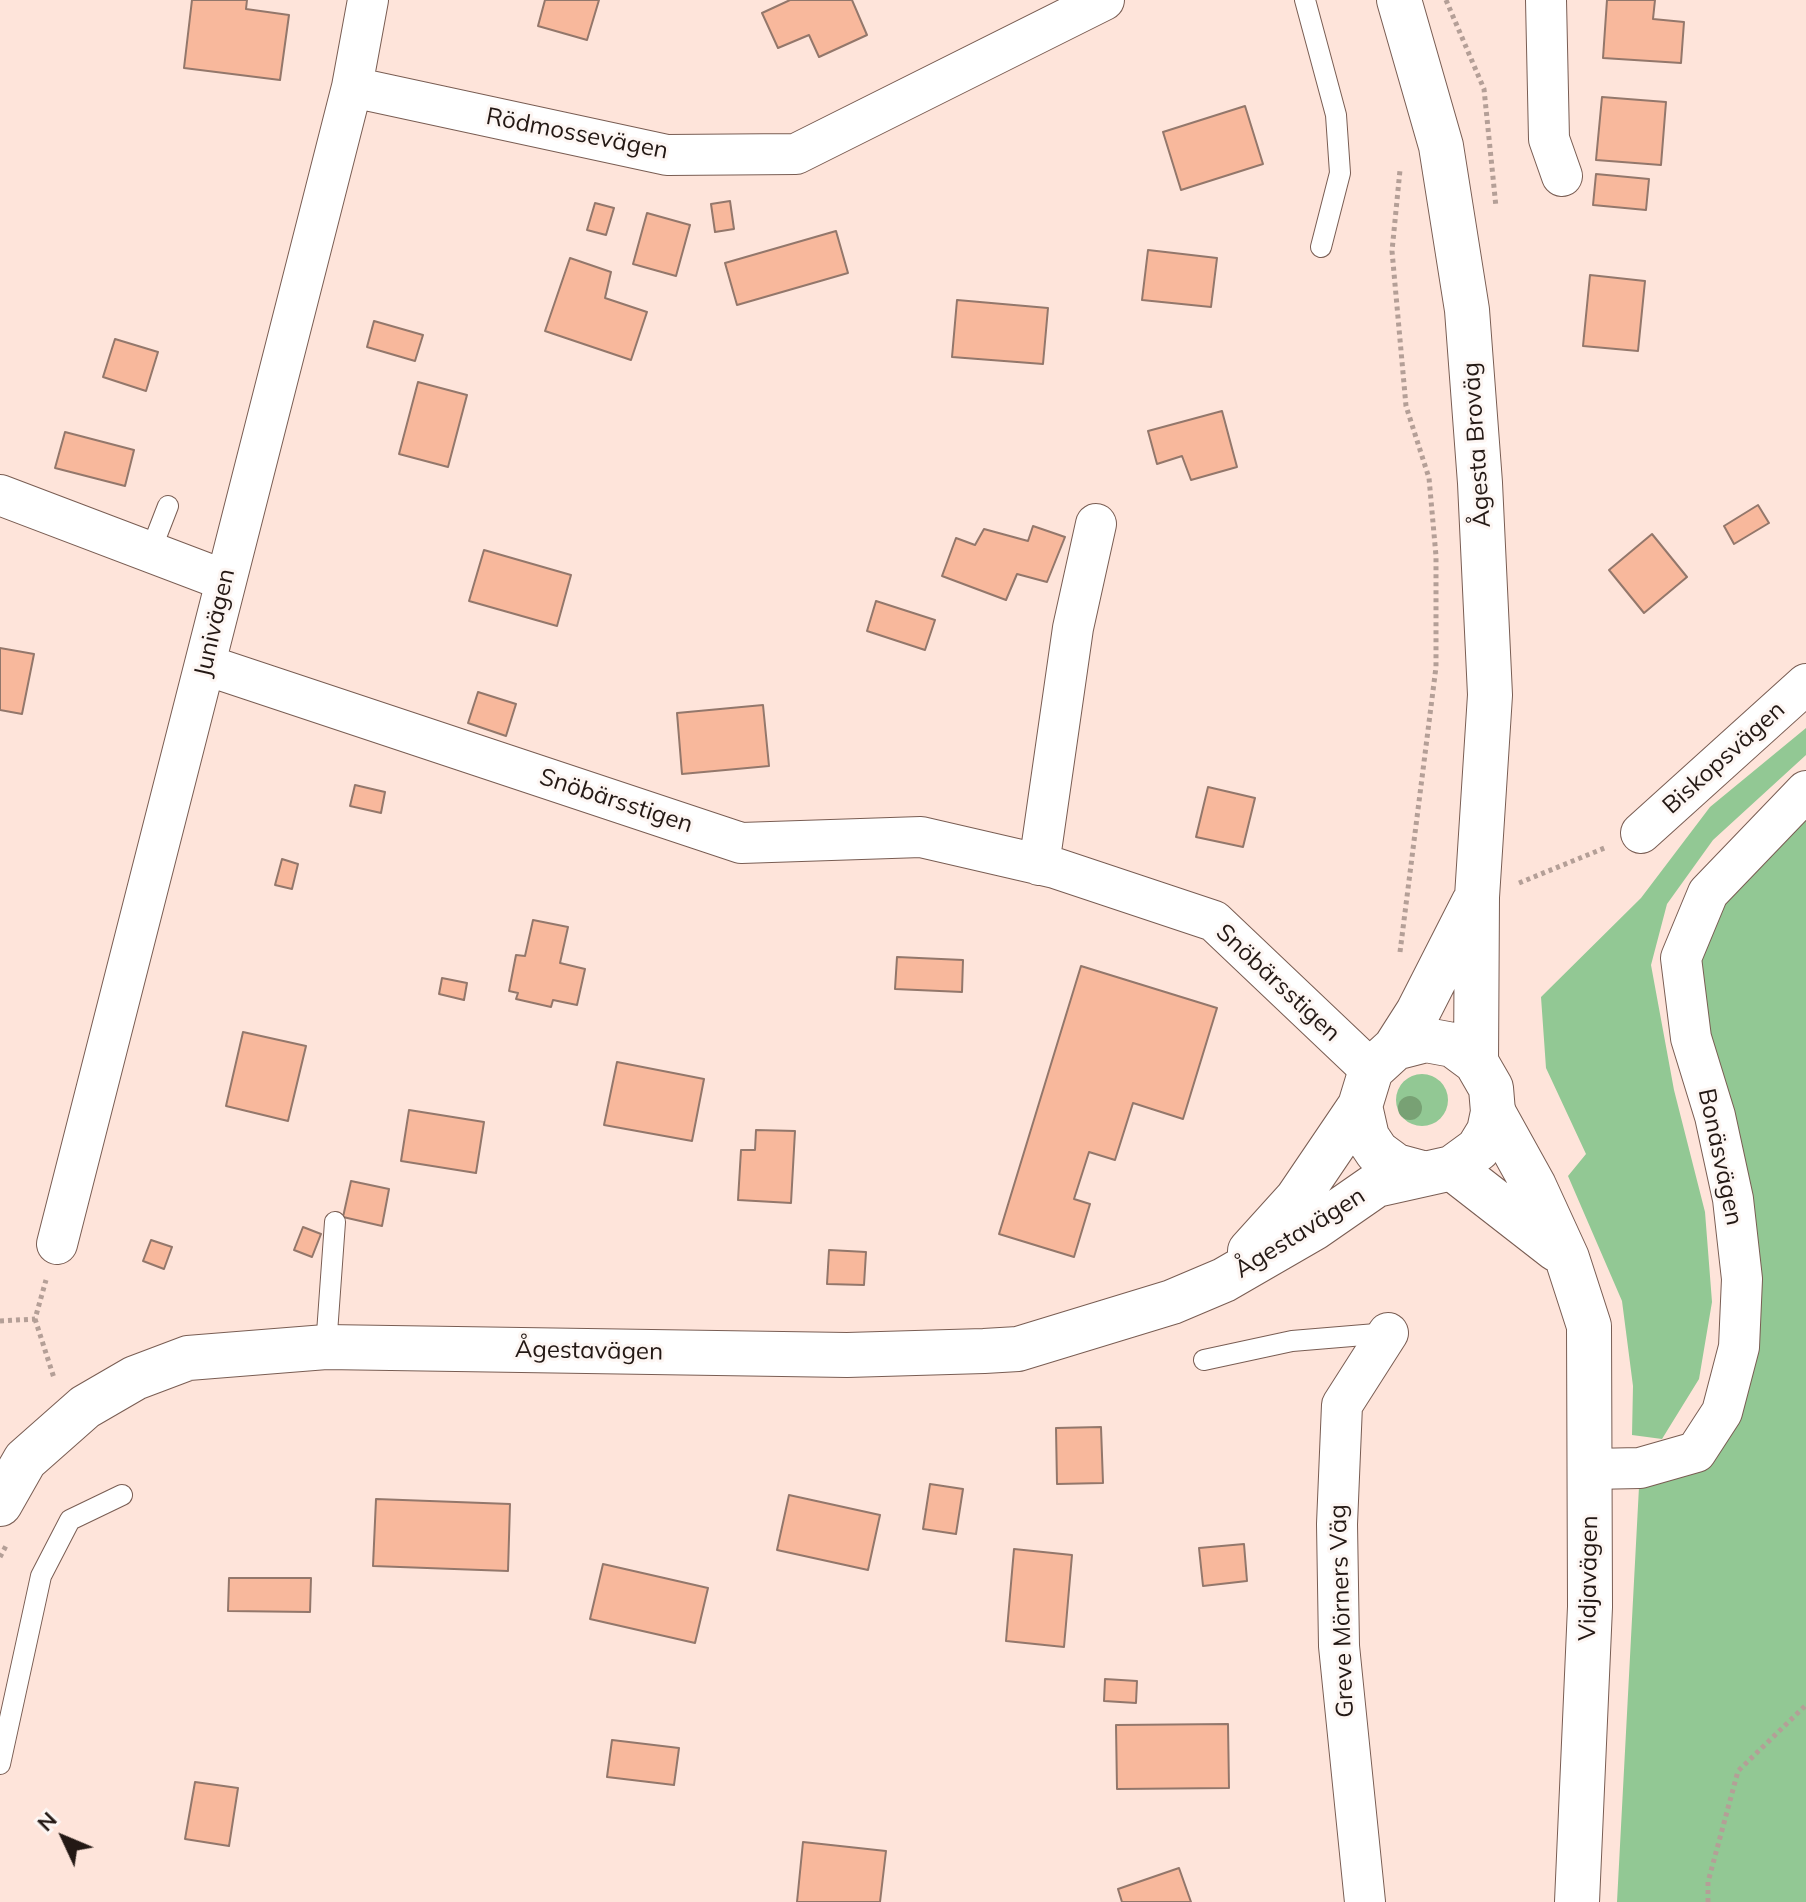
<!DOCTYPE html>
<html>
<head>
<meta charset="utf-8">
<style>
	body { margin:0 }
	#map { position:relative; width:1806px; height:1902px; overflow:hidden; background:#fee4da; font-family:Mulish,sans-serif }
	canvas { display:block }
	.north { position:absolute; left:24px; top:1798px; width:80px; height:80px; -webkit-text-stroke:6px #fdf6f3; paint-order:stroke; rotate:314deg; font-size:22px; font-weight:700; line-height:32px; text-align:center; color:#231814 }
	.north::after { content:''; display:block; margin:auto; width:28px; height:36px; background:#231814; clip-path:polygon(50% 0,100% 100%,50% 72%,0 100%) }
</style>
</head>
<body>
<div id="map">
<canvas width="1806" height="1902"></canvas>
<div class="north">N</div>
</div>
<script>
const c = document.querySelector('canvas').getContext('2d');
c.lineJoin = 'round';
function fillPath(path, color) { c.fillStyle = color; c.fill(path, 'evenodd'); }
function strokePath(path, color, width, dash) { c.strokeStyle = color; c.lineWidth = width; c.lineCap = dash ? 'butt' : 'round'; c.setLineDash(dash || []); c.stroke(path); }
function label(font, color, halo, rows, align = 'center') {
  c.font = font + ' Mulish,sans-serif'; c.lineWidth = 6; c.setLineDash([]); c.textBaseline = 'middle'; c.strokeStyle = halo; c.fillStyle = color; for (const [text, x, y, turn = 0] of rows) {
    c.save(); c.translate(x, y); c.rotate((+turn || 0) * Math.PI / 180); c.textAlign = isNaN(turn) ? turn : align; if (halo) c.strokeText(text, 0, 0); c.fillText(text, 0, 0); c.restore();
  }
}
const green = new Path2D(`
	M1806 728V755L1713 840 1667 904 1651 965 1674 1090 1705 1212 1712 1302 1699 1379 1662 1439 1632 1435 1633 1386 1622 1301 1568 1176 1586 1154 1546 1068 1541 997 1641 898 1710 807Z
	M1806 791V1902H1617L1640 1468 1696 1452 1739 1347 1681 958Z
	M1396 1100a26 26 0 1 1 52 0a26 26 0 1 1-52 0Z`);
const building = new Path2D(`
	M192 0H247L246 9 289 15 280 80 184 68Z
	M545 0H599L587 40 538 26Z
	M790 0H852L867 35 819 57 809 35 778 48 762 13Z
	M1607 0H1655L1653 19 1684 22 1681 63 1603 58Z
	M1602 97 1666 102 1661 165 1596 160Z
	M1245 106 1263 164 1181 190 1163 132Z
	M1596 174 1649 179 1646 210 1593 205Z
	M730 201 734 229 715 232 711 204Z
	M595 203 614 208 606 235 587 230Z
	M647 213 690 225 676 276 633 264Z
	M836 231 848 273 737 305 725 263Z
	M1148 250 1217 258 1211 307 1142 300Z
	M570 258 611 272 605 298 647 312 631 360 545 331Z
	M1590 275 1645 281 1638 351 1583 346Z
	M957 300 1048 308 1043 364 952 357Z
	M374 321 423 335 415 361 367 347Z
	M115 339 158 352 146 391 103 377Z
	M418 382 467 395 448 467 399 454Z
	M1222 411 1237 467 1191 480 1182 456 1157 464 1148 431Z
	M65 432 134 450 125 486 55 468Z
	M1758 505 1769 523 1734 544 1724 526Z
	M1033 526 1065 537 1047 582 1017 574 1006 600 942 576 956 538 975 545 984 529 1028 541Z
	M1652 534 1687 577 1644 613 1609 570Z
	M484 550 571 575 557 626 469 601Z
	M876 601 935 620 925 650 867 631Z
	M0 648 34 654 22 714 0 710Z
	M478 692 516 704 506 736 468 723Z
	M763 705 769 766 682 774 677 713Z
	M355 785 385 792 381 813 350 806Z
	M1208 787 1255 798 1243 847 1196 837Z
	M282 859 298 864 292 889 275 885Z
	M533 920 568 927 560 963 585 969 577 1005 553 1000 551 1007 516 999 518 993 509 991 516 955 525 956Z
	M897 957 963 960 962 992 895 989Z
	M1081 966 1217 1008 1183 1119 1133 1103 1115 1160 1089 1152 1074 1199 1090 1204 1074 1257 999 1234Z
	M442 978 467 983 464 1000 439 994Z
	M243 1032 306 1046 288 1121 226 1106Z
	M617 1062 704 1079 692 1141 604 1125Z
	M409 1110 484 1122 476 1173 401 1161Z
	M756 1130 795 1131 791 1203 738 1200 741 1150H755Z
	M351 1181 389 1189 382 1226 343 1217Z
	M303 1227 321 1234 312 1257 294 1250Z
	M151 1240 172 1247 164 1269 143 1261Z
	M829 1250 866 1252 864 1285 827 1284Z
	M1101 1427 1103 1483 1057 1484 1056 1428Z
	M930 1484 963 1489 956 1534 923 1529Z
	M789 1495 880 1515 868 1570 777 1550Z
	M376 1499 510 1504 508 1571 373 1566Z
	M1244 1544 1247 1581 1203 1586 1199 1548Z
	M1014 1549 1072 1555 1064 1647 1006 1641Z
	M603 1564 708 1588 695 1643 590 1619Z
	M229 1578H311L310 1612 228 1611Z
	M1105 1679 1137 1681 1136 1703 1104 1701Z
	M1228 1724 1229 1788 1117 1789 1116 1725Z
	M612 1740 679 1748 674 1785 607 1777Z
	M195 1782 238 1788 229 1846 185 1839Z
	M803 1842 886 1851 880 1902H797Z
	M1179 1868 1191 1902H1122L1118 1889Z`);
const path = new Path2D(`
	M1446 0 1484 89 1496 207
	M1519 883 1607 847
	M1400 952 1436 667V556L1429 478 1406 406 1392 251 1400 170
	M35 1319 54 1378
	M0 1321 35 1319 46 1280
	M0 1557 7 1544
	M1708 1902V1882L1738 1771 1806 1705`);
const service = new Path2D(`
	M1305 0 1336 115 1340 173 1321 247
	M149 555 168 506
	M326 1347 335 1222
	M1204 1360 1292 1341 1388 1333
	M0 1764 41 1576 70 1520 122 1495`);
const minor = new Path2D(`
	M1546 0 1549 139 1562 176
	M352 87 667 155 796 154 1104 0
	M0 495 224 580
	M206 665 741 843 921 837 1055 868 1214 921 1371 1070
	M1641 833 1806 684
	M1039 865 1073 628 1096 524
	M57 1244 352 87 368 0
	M1591 1469 1640 1468 1696 1452 1722 1412 1739 1347 1742 1279 1733 1199 1715 1116 1691 1038 1681 958 1708 893 1806 791
	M1365 1902 1339 1646 1337 1524 1342 1405 1388 1333`);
const tertiary = new Path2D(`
	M1493 1112 1534 1186 1567 1258 1589 1326 1590 1607 1577 1902
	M1452 1168 1556 1249`);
const secondary = new Path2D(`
	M1399 0 1441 146 1467 310 1480 483 1490 695 1477 897 1476 1062
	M1395 1048 1418 1012 1474 902
	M1250 1251 1297 1199 1360 1106
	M0 1504 25 1460 85 1407 135 1378 188 1358 326 1347 847 1355 984 1351 1018 1349 1172 1302 1224 1280 1314 1228 1376 1185 1452 1168 1478 1149 1489 1131 1493 1112 1491 1088 1476 1062 1453 1045 1426 1040 1395 1048 1371 1070 1360 1106 1367 1137 1377 1152 1396 1166 1422 1173`);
const trees = [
	[1410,1108]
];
const streetNames = [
	["Rödmossevägen",577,134,11],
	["Ågesta Broväg",1477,445,-94],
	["Junivägen",215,623,-77],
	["Biskopsvägen",1724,758,-42],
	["Snöbärsstigen",616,801,18],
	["Snöbärsstigen",1278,983,43],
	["Bonäsvägen",1720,1157,78],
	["Ågestavägen",1300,1233,-32],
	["Ågestavägen",589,1351,1],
	["Vidjavägen",1589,1578,-89],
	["Greve Mörners Väg",1342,1611,-92]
];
fillPath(green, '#92c894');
fillPath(building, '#f8b89c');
strokePath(building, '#93776b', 2);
strokePath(service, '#795d53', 22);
strokePath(minor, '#795d53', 42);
strokePath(tertiary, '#795d53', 46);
strokePath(secondary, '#795d53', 46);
strokePath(path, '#b49f97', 5, [4, 4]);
strokePath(service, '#fff', 20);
strokePath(minor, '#fff', 40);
strokePath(tertiary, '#fff', 44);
strokePath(secondary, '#fff', 44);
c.fillStyle = '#78a174';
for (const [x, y] of trees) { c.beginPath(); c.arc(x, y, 12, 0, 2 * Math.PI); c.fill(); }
label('24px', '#231814', '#fdf6f3', streetNames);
</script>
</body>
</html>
